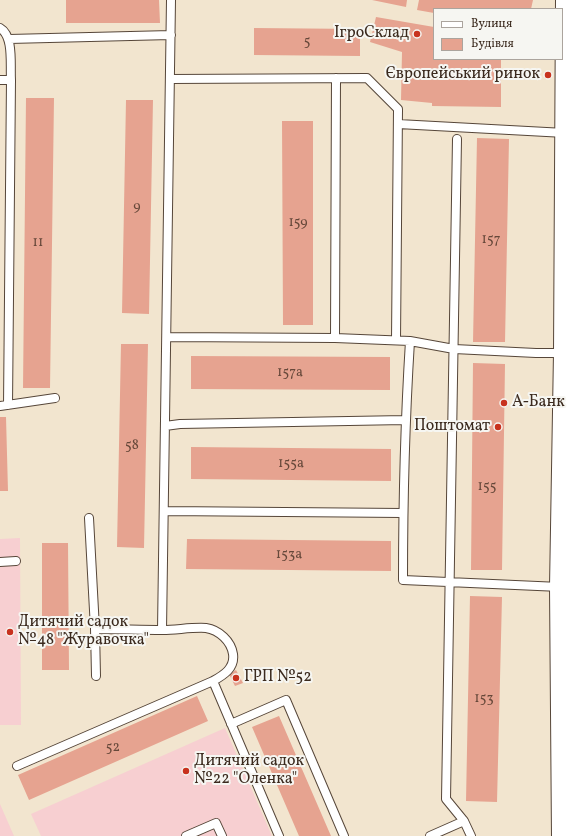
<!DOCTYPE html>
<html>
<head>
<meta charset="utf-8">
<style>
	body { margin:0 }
	#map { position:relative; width:571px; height:836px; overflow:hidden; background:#f2e5cf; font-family:Vollkorn,serif }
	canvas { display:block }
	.legend { position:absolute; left:433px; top:8px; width:130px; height:52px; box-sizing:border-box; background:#f6f6f2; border:1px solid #aba49d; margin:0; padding:5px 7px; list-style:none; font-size:12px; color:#3b2a1e }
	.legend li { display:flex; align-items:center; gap:8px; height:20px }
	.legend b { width:20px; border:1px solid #aba49d }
</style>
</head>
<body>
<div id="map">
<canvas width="571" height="836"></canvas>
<ul class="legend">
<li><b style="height:5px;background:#fff"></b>Вулиця</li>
<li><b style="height:11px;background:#e6a390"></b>Будівля</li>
</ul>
</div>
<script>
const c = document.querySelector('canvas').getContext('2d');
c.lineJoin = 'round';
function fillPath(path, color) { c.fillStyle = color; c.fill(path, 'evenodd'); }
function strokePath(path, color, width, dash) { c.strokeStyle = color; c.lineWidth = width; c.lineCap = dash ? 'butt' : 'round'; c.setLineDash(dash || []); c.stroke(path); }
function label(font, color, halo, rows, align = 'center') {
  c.font = font + ' Vollkorn,serif'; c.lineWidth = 4; c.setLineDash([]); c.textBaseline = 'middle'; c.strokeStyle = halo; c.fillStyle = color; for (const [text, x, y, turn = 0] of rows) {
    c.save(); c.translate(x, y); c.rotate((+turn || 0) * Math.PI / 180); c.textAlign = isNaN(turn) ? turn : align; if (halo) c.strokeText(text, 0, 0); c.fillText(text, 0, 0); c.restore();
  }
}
const built = new Path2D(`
	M20 538 21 725H0V539Z
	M225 728 272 836H41L31 814Z
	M0 804 14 836H0Z`);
const building = new Path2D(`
	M66 0H159L160 23H66Z
	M372 0H407L406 7Z
	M419 0H533L531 9H434V13L417 10Z
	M376 17 434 27V59H501V107L432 106V103L401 100 402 52 370 42Z
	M254 28 360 29V56L254 55Z
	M26 98H54L50 388H23Z
	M126 100H153L149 314 122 313Z
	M282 121H313V325H283Z
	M477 138 509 139 505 342H473Z
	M121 344H148L144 548 117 547Z
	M191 356 390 357V390L191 389Z
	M473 363 505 364 502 570H471Z
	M0 417H6L8 491H0Z
	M191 447 391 449V481L191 479Z
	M187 539 391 541V571L186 569Z
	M42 543H68L69 670H42Z
	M470 596 502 597 497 802 466 801Z
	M236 670 243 683 235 686 229 674Z
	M197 696 208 721 29 800 18 775Z
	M279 716 331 836H299L252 727Z`);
const lane = new Path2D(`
	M0 28C14 36 10 65 11 80L8 405
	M9 39 171 35
	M170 79 367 78 398 109 396 340
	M0 80H11
	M398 124 565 133
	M457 139 446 799 464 821
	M167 337 335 338 410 341 454 349 536 353H564
	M335 338 336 78
	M410 341C405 421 403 500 403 580L560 587
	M0 406 55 398
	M165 426 180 424 405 420
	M165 511 403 513
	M89 518 95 629 96 676
	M0 562 16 561
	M95 629C118 629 141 630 163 630 176 630 193 627 206 628 219 630 231 641 233 654 235 668 224 675 213 681
	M162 630 171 0
	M231 724 286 700 344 836
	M17 766 213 681 279 836
	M186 836 216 823 222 836
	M430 836 464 821 471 836`);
const secondary = new Path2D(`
	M563 836 561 587 565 353 567 0`);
const markers = [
	[417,34,4,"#c8321e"],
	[548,75,4,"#c8321e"],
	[504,403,4,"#c8321e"],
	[498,427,4,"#c8321e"],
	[10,632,4,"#c8321e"],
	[236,678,4,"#c8321e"],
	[186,771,4,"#c8321e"]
];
const numberNames = [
	["5",307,42],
	["9",137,207],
	["159",298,223],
	["157",491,240],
	["11",38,243],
	["157а",290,373],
	["58",132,446],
	["155а",291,464],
	["155",487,487],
	["153а",289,555],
	["153",484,699],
	["52",113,748]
];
const poiNames = [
	["ІгроСклад",409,34,"right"],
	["Європейський ринок",540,75,"right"],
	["А-Банк",512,403],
	["Поштомат",490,427,"right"],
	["Дитячий садок",18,623],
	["№48 \"Журавочка\"",18,641],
	["ГРП №52",244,678],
	["Дитячий садок",194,762],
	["№22 \"Оленка\"",194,780]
];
fillPath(built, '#f7cfd1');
fillPath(building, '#e6a390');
strokePath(lane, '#564639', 10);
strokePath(secondary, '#564639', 24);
strokePath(lane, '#fff', 8);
strokePath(secondary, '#fff', 22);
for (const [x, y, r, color] of markers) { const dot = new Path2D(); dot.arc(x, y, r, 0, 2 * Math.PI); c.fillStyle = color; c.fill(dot); strokePath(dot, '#f6f6f2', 1.5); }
label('14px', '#66483a', null, numberNames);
label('16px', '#3b2a1e', '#f6f6f2', poiNames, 'left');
</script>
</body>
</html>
